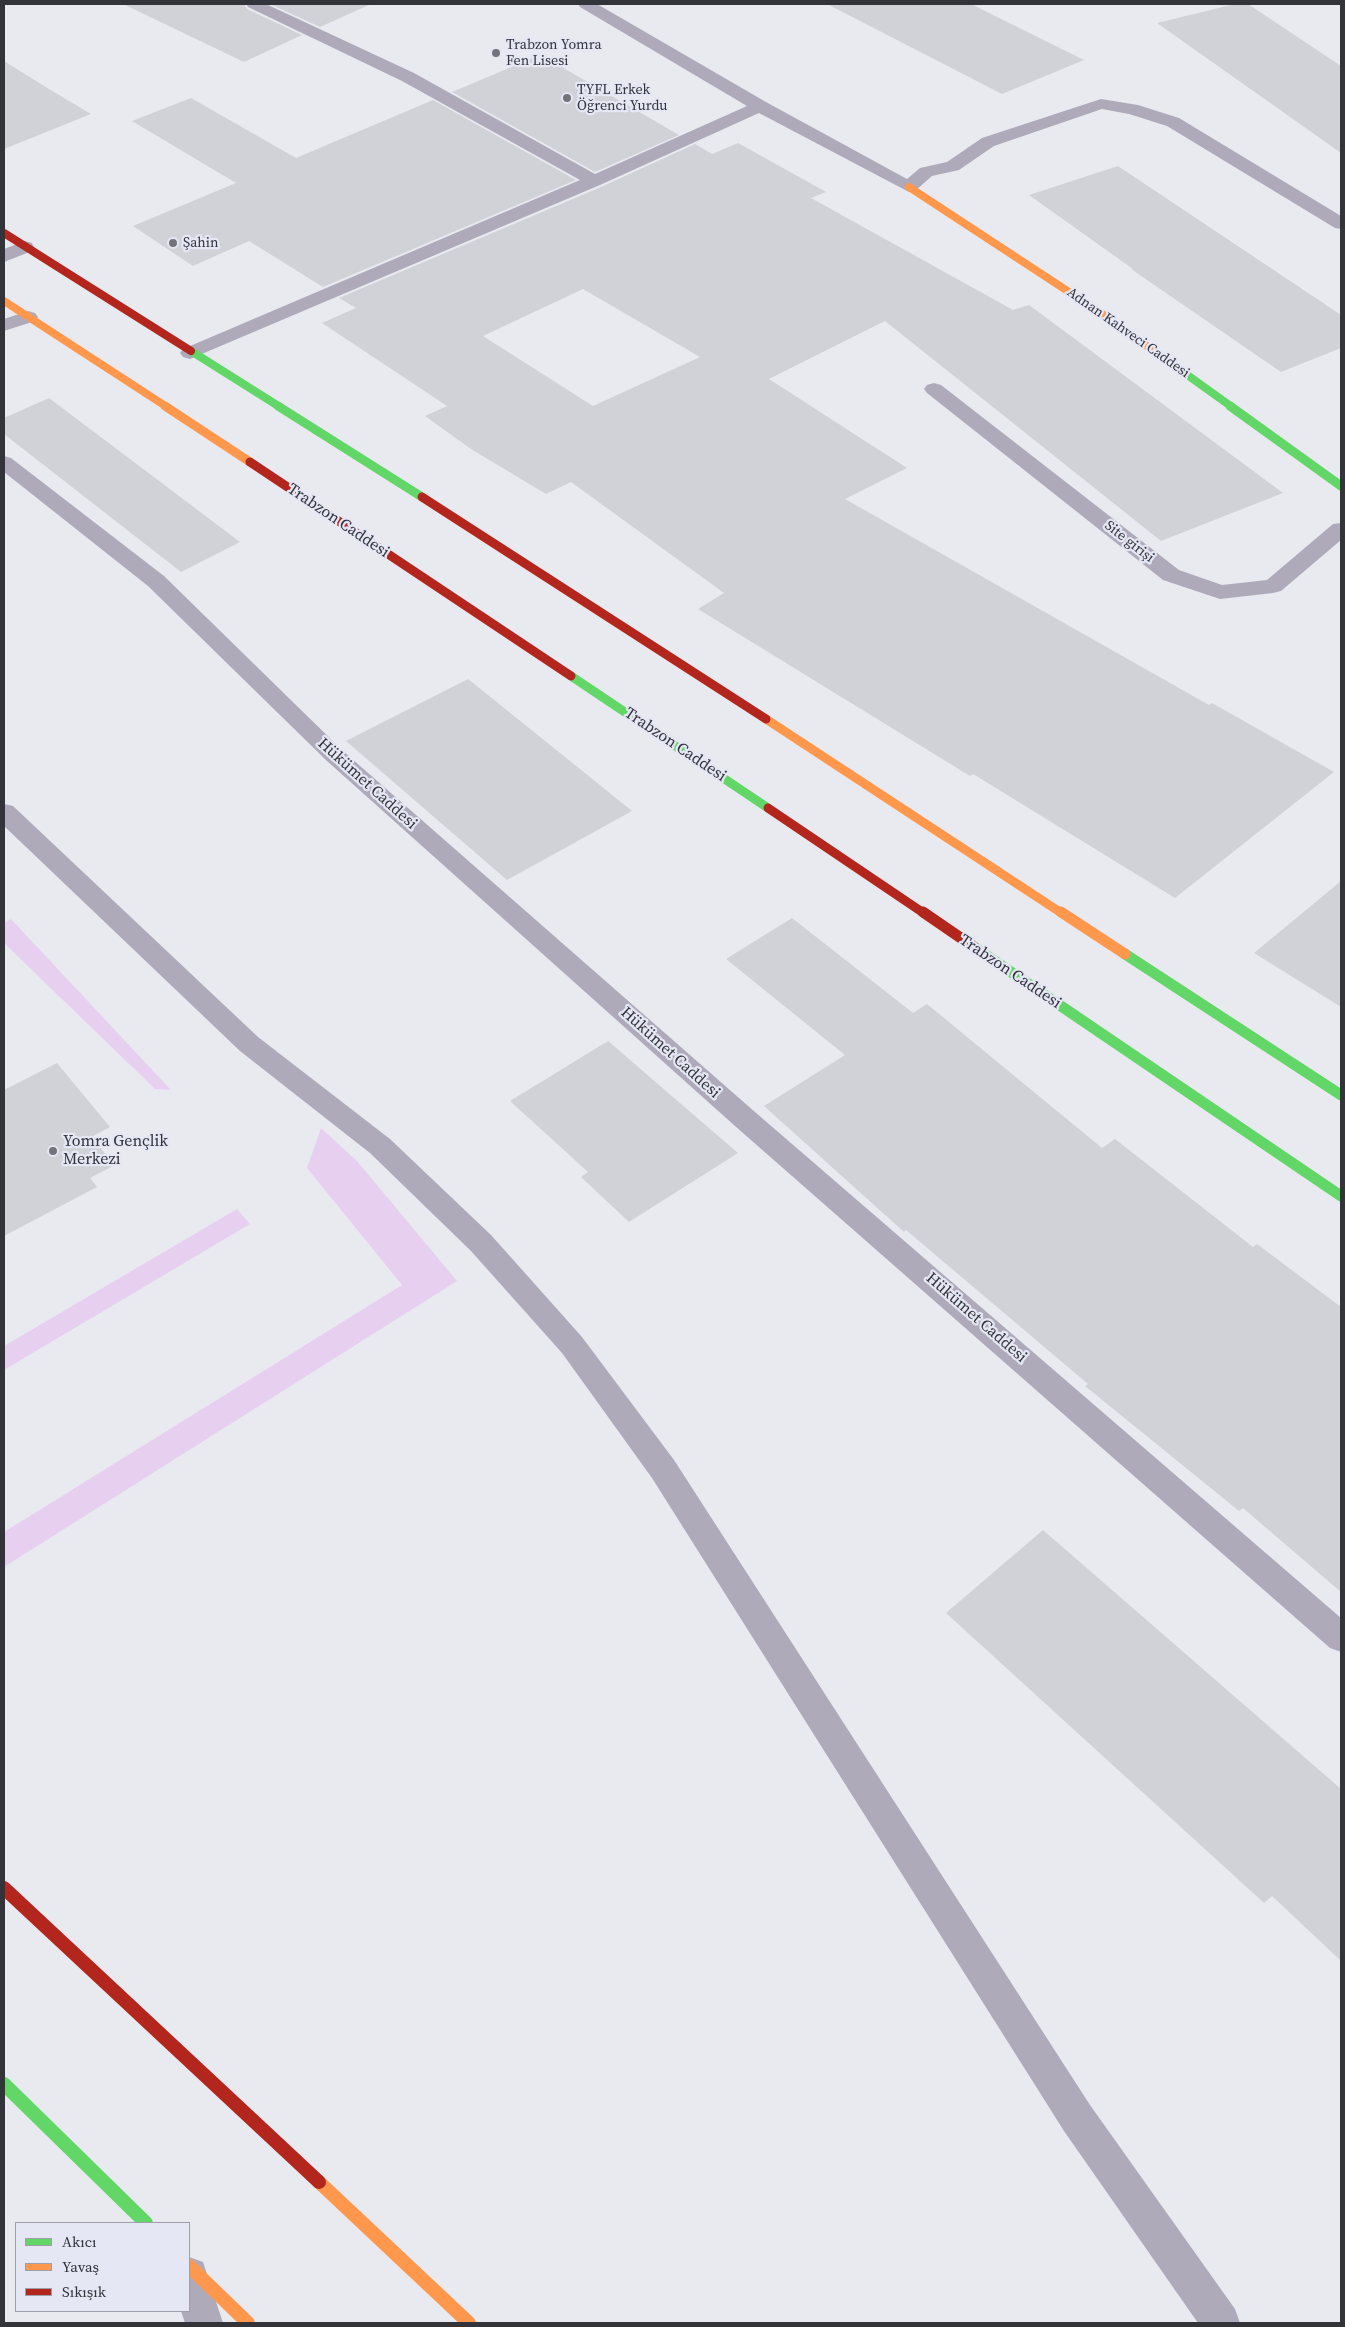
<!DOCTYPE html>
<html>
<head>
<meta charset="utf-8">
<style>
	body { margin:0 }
	#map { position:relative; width:1345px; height:2327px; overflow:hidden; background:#e8eaf0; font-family:"Source Serif 4",serif }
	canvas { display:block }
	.frame { position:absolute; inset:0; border:5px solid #333439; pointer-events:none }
	.legend { position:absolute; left:15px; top:2222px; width:175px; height:90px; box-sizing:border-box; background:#e5e7f4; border:1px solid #9e9fa9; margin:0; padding:6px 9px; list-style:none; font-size:15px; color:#333439 }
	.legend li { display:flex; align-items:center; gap:10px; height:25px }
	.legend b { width:25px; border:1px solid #9e9fa9 }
</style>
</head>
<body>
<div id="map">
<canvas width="1345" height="2327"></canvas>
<div class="frame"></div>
<ul class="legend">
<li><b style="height:6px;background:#63d668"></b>Akıcı</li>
<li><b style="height:6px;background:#ff974d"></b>Yavaş</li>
<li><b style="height:6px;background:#b3261e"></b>Sıkışık</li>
</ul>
</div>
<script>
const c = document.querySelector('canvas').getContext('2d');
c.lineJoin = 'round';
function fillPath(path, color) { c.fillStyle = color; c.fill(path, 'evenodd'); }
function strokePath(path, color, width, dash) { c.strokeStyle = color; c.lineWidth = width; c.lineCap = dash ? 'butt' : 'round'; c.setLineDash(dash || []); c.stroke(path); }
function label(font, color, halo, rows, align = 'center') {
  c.font = font + ' "Source Serif 4",serif'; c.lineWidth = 4.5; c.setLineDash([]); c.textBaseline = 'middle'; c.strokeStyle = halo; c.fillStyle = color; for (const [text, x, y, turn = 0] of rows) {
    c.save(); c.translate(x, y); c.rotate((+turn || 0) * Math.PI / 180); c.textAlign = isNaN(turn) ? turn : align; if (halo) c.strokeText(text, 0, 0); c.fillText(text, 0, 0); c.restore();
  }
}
const green = new Path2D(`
	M11 919 171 1090 155 1089 4 943V923Z
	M321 1128 357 1161 457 1281 4 1567V1532L402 1285 307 1168Z
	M237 1209 250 1224 4 1370V1346Z`);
const building = new Path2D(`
	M123 4H244L247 9 302 35 244 62Z
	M270 4H371L320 27Z
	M827 4H971L1084 60 1002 94Z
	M1235 4H1248L1341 66V153L1157 23Z
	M533 58 540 62 548 59 679 135 595 172 452 92Z
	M4 61 49 89 91 114 4 149Z
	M191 98 296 158 433 100 576 180 323 287 249 241 193 266 133 226 236 183 132 121Z
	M738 143 826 192 811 198 1013 310 1029 305 1283 493 1161 541 885 321 769 379 907 468 845 499 1209 705 1212 703 1334 772 1175 898 973 774 970 776 698 609 724 593 571 482 546 494 471 449 425 416 447 406 322 323 356 308 339 298 601 187 695 144 712 154ZM583 289 700 357 593 406 483 336Z
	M1118 166 1341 315V348L1281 372 1131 269H1133L1029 195Z
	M49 398 191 505 240 542 181 572 4 434V418Z
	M468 679 580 769 632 811 507 880 346 741Z
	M1341 881V1007L1254 953Z
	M792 918 913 1013 927 1004 1102 1148 1115 1139 1253 1247 1257 1244 1341 1307V1592L1243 1508 1239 1511 1085 1386 1088 1384 906 1230 904 1232 764 1106 845 1055 726 959Z
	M608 1041 738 1153 629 1222 581 1177 588 1172 510 1101Z
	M57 1063 110 1127 91 1137 115 1165 90 1178 97 1187 4 1236V1090Z
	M1043 1530 1341 1789V1961L1272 1896 1264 1903 946 1613Z`);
const street = new Path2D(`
	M246 4H266L414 73 595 174 747 106 580 7 578 4H597L766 102 907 179 920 168 947 162 982 138 1101 99 1138 105 1179 118 1341 216V229L1335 228 1167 126 1129 114 1102 109 994 146 959 170 932 176 915 191 909 192 759 113 600 185 190 359 183 357 180 353 183 349 580 180 402 81 248 7Z
	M25 241 32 243 34 247 32 251 4 262V249Z
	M28 311 35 313 38 317 35 321 4 331V319Z
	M934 383 941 385 1179 570 1222 585 1267 580 1333 524 1341 523V540L1281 591 1273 593 1220 599 1163 580 927 393 924 389 927 385Z
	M4 456 11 458 164 576 343 751 755 1112 1341 1618V1652L1330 1648 735 1126 327 761 148 586 4 472Z
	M4 804 13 806 258 1037 390 1139 491 1235 582 1337 674 1460 1090 2105 1235 2309 1240 2323H1198L1064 2131 652 1478 562 1353 471 1251 370 1153 240 1051 4 826Z
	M189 2257 203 2262 223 2323H185L181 2311H189Z`);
const fastFar3 = new Path2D(`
	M191 351 280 407
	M1179 369 1232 407`);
const fastFar2 = new Path2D(`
	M278 406 422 497
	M1230 406 1341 486
	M571 676 768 808`);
const fastFar1 = new Path2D(`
	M974 947 1341 1196
	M1125 954 1341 1095`);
const fast = new Path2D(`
	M4 2084 146 2223`);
const slowFar3 = new Path2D(`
	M909 187 1095 309 1179 369
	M4 301 167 407`);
const slowFar2 = new Path2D(`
	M165 406 250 462
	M766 719 1063 914`);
const slowFar1 = new Path2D(`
	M1061 912 1125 954`);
const slow = new Path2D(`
	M319 2182 469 2323
	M189 2266 248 2323`);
const jamFar3 = new Path2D(`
	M4 233 191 351`);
const jamFar2 = new Path2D(`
	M250 462 571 676
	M422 497 766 719
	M768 808 925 914`);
const jamFar1 = new Path2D(`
	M923 912 974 947`);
const jam = new Path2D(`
	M4 1888 319 2182`);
const markers = [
	[496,53,5,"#727479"],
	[567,98,5,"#727479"],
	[173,243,5,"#727479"],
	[53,1151,5,"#727479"]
];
const farPoinames = [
	["Trabzon Yomra",506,45],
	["Fen Lisesi",506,61],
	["TYFL Erkek",577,90],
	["Öğrenci Yurdu",577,106],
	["Şahin",183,243]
];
const farStreetnames = [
	["Adnan Kahveci Caddesi",1128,333,35],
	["Site girişi",1129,542,38]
];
const streetNames = [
	["Trabzon Caddesi",338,521,34],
	["Trabzon Caddesi",675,745,34],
	["Hükümet Caddesi",367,784,42],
	["Trabzon Caddesi",1010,972,34],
	["Hükümet Caddesi",670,1053,42],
	["Hükümet Caddesi",976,1318,41]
];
const poiNames = [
	["Yomra Gençlik",63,1142],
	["Merkezi",63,1160]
];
fillPath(green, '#e7d0ef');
fillPath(building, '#d0d2d7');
fillPath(street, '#afaaba');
strokePath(fastFar3, '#63d668', 8);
strokePath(fastFar2, '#63d668', 9);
strokePath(fastFar1, '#63d668', 11);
strokePath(fast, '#63d668', 14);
strokePath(slowFar3, '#ff974d', 8);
strokePath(slowFar2, '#ff974d', 9);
strokePath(slowFar1, '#ff974d', 11);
strokePath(slow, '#ff974d', 14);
strokePath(jamFar3, '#b3261e', 8);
strokePath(jamFar2, '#b3261e', 9);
strokePath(jamFar1, '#b3261e', 11);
strokePath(jam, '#b3261e', 14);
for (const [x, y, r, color] of markers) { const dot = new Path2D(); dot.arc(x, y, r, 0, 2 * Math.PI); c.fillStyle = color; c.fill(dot); strokePath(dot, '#e5e7f4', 2); }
label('14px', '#333439', '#e5e7f4', farPoinames, 'left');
label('14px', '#333439', '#e5e7f4', farStreetnames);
label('16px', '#333439', '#e5e7f4', streetNames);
label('16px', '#333439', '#e5e7f4', poiNames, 'left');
</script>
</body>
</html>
